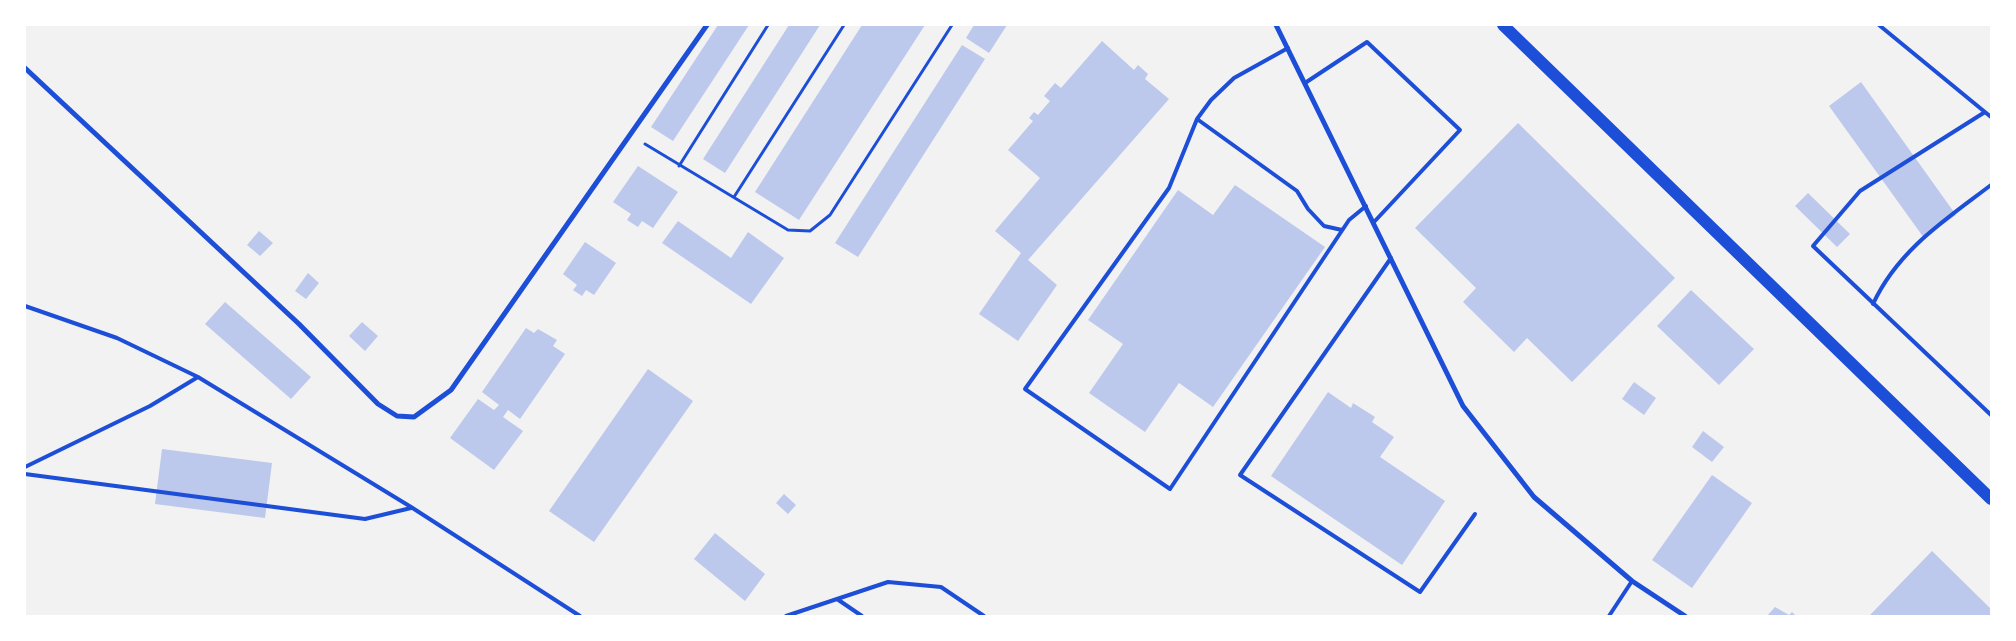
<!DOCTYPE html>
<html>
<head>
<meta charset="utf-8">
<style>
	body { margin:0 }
	#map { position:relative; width:2016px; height:641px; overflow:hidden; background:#f2f2f2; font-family:"Fira Sans Condensed",sans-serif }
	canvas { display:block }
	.frame { position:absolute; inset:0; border:26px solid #fff; pointer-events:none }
</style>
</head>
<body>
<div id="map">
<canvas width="2016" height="641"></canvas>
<div class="frame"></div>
</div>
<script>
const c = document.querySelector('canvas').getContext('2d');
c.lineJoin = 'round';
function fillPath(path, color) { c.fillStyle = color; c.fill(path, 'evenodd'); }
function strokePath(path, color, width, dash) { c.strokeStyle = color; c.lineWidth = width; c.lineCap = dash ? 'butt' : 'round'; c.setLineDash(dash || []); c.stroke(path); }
const building = new Path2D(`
	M718 25H749L673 141 651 127Z
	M789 25H820L725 173 703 159Z
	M862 25H925L799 220 755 192Z
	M974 25H1007L989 53 966 38Z
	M1102 41 1134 70 1138 65 1148 74 1145 79 1169 99 1028 260 1057 285 1018 341 979 314 1021 253 995 231 1040 178 1008 150 1033 121 1029 118 1034 112 1038 115 1050 101 1044 96 1055 83 1061 88Z
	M962 45 985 59 858 257 835 243Z
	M1861 82 1956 215 1924 238 1829 106Z
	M1518 123 1675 278 1572 382 1527 338 1514 352 1463 302 1476 288 1415 228Z
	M638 166 678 192 653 228 642 221 638 227 627 220 631 214 613 202Z
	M1235 185 1325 247 1213 407 1179 383 1145 432 1089 393 1123 344 1088 320 1178 190 1213 215Z
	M1808 193 1850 234 1837 247 1795 206Z
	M678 221 731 258 748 232 784 258 751 304 662 243Z
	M259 231 273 243 260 256 247 245Z
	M585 242 616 263 594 295 586 290 582 296 573 290 577 285 563 274Z
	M308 273 319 283 306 299 295 291Z
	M1691 290 1754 349 1719 385 1657 326Z
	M225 302 311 377 291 399 205 324Z
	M362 322 378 336 365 351 349 336Z
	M526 328 534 333 538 329 557 340 553 346 565 354 520 419 508 410 503 417 523 431 494 470 450 438 478 399 494 410 499 405 503 408 482 392Z
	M648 369 693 401 594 542 549 511Z
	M1634 382 1656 398 1644 415 1622 399Z
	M1328 392 1351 408 1353 403 1375 417 1372 422 1394 437 1380 457 1445 501 1402 565 1271 476Z
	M1703 431 1724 447 1712 462 1692 447Z
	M162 449 272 463 265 518 155 504Z
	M1712 475 1752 503 1692 588 1652 560Z
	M784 494 796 505 788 514 776 503Z
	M715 533 765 574 745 601 694 559Z
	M1932 551 1991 609V616H1869Z
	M1775 607 1789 615 1792 612 1796 616H1767Z`);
const path = new Path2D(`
	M645 144 788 230 810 231 830 215 952 25
	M679 166 768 25
	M734 197 844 25`);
const service = new Path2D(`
	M1879 25 1991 117
	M1288 48 1234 78 1211 100 1197 119 1169 188 1025 389 1170 489 1349 220 1366 206
	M1305 83 1367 42 1460 130 1374 222
	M1985 112 1860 191 1813 246 1991 415
	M1197 119 1297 191 1308 209 1324 226 1342 230
	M1391 258 1240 475 1420 592 1475 514
	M1873 304C1898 250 1945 220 1991 185
	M25 306 117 338 198 377 411 507 580 616
	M25 467 150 406 198 377
	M25 474 365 519 411 508
	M837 599 862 616
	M786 616 888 582 941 587 984 616
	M1609 616 1632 581`);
const minor = new Path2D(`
	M1276 25 1463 406 1534 497 1632 581 1685 616
	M25 68 299 324 378 404 397 416 414 417 451 390 707 25`);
const primary = new Path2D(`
	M1503 25 1991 499`);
fillPath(building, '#bdc9ec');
strokePath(path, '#1d4ed8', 3);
strokePath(service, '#1d4ed8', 4);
strokePath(minor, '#1d4ed8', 5);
strokePath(primary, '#1d4ed8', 12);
</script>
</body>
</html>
